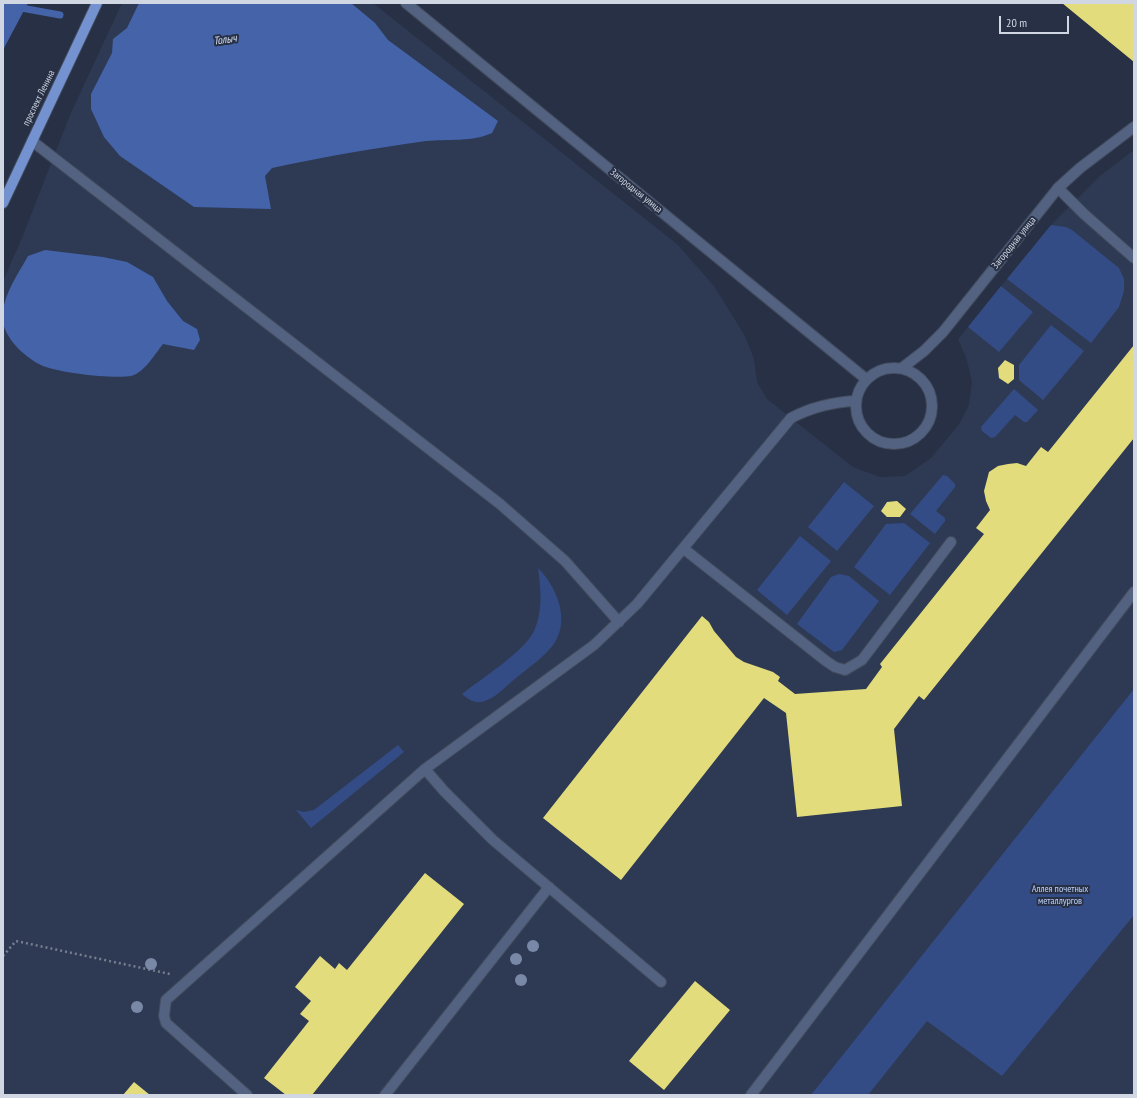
<!DOCTYPE html>
<html>
<head>
<meta charset="utf-8">
<style>
	body { margin:0 }
	#map { position:relative; width:1137px; height:1098px; overflow:hidden; background:#273044; font-family:"PT Sans Narrow",sans-serif }
	canvas { display:block }
	.frame { position:absolute; inset:0; border:4px solid #d0d6e2; pointer-events:none }
	.scale { position:absolute; left:999px; top:16px; width:70px; height:18px; box-sizing:border-box; border:2px solid #d0d6e2; border-top:0; padding-left:5px; font-size:12px; line-height:14px; white-space:nowrap; color:#d0d6e2; -webkit-text-stroke:3px #273044; paint-order:stroke }
</style>
</head>
<body>
<div id="map">
<canvas width="1137" height="1098"></canvas>
<div class="frame"></div>
<div class="scale">20 m</div>
</div>
<script>
const c = document.querySelector('canvas').getContext('2d');
c.lineJoin = 'round';
function fillPath(path, color) { c.fillStyle = color; c.fill(path, 'evenodd'); }
function strokePath(path, color, width, dash) { c.strokeStyle = color; c.lineWidth = width; c.lineCap = dash ? 'butt' : 'round'; c.setLineDash(dash || []); c.stroke(path); }
function label(font, color, halo, rows, align = 'center') {
  c.font = font + ' "PT Sans Narrow",sans-serif'; c.lineWidth = 4; c.setLineDash([]); c.textBaseline = 'middle'; c.strokeStyle = halo; c.fillStyle = color; for (const [text, x, y, turn = 0] of rows) {
    c.save(); c.translate(x, y); c.rotate((+turn || 0) * Math.PI / 180); c.textAlign = isNaN(turn) ? turn : align; if (halo) c.strokeText(text, 0, 0); c.fillText(text, 0, 0); c.restore();
  }
}
const built = new Path2D(`
	M122 3H373L677 244 714 286 745 336 754 359 757 382 767 399 853 467 880 477 905 476 931 458 960 423 969 405 972 382 966 357 958 339 1051 225 1101 175 1134 150V1095H3V281L22 238 70 115Z`);
const green = new Path2D(`
	M1051 225 1066 227 1072 230 1119 268 1124 279V291L1119 307 1091 343 1007 279Z
	M1001 286 1033 312 999 352 968 327Z
	M1051 325 1084 351 1043 400 1019 380V365Z
	M1014 389 1038 410 1027 422H1024L1015 415 995 437 991 438 982 431 981 427Z
	M943 475 947 476 955 484V487L936 511 945 518V521L935 534 910 514Z
	M844 482 874 506 837 551 808 527Z
	M904 523 930 543 890 595 854 567 886 524Z
	M800 536 831 561 787 615 757 590Z
	M538 568C557 587 571 621 553 645 543 658 528 668 516 678 506 686 494 700 481 702 473 703 468 699 462 694 481 679 525 651 534 631 543 612 541 589 538 568Z
	M839 574 849 576 879 601 842 650 834 652 797 624 831 577Z
	M1134 689V915L1002 1076 927 1021 868 1095H811Z
	M398 745 404 752 311 828 296 810 304 812 314 810Z`);
const water = new Path2D(`
	M3 3H28L3 50Z
	M139 3H351L375 23 388 40 498 121 492 133C473 142 448 139 426 141 375 148 322 157 272 168L265 176 271 209 194 207 120 156 104 137 91 109V94L112 53 113 39 127 28Z
	M45 250 103 257 127 262 153 277 167 301 183 321 197 329 200 340 194 350 163 344C155 354 144 373 131 376 113 379 60 373 43 366 27 359 7 341 3 323 0 299 17 276 28 256Z`);
const stream = new Path2D(`
	M3 7H16L60 15`);
const building = new Path2D(`
	M1062 3H1134V62Z
	M1134 345V438L924 700 919 696 894 729 902 806 797 817 786 713 764 698 621 880 543 818 702 616 709 622 714 631 736 657 744 662 773 672 780 677 778 681 795 694 866 689 882 667 880 664 984 534 976 528 990 510 986 501 984 491 989 472 998 466 1008 464 1017 463 1026 466 1041 447 1048 452Z
	M1005 360 1014 365V379L1008 384 999 378 998 368Z
	M897 501 906 509 900 517H887L881 511 887 502Z
	M425 873 464 904 312 1095H286L264 1078 309 1021 300 1014 311 1001 295 987 320 956 335 969 339 963 347 970Z
	M695 981 730 1010 664 1090 629 1061Z
	M134 1082 150 1095H123Z`);
const path = new Path2D(`
	M3 956 16 941 170 974`);
const service = new Path2D(`
	M32 141 500 504 565 561 619 622
	M1058 188 1084 214 1134 258
	M684 549 826 661 835 667 845 670 862 660 951 542
	M425 769 444 791 493 840 661 982
	M247 1095 166 1023 164 1016 166 1000 425 769 594 645 637 604 791 418C812 407 832 402 856 401
	M385 1095 549 887
	M751 1095 1134 592`);
const minor = new Path2D(`
	M406 3 866 379
	M856 406a38 38 0 1 1 76 0a38 38 0 1 1-76 0Z
	M902 368 924 351 943 332 1058 188 1080 168 1134 127`);
const primary = new Path2D(`
	M3 203 97 3`);
const trees = [
	[533,946],
	[516,959],
	[151,964],
	[521,980],
	[137,1007]
];
const streetNames = [
	["проспект Ленина",39,98,-64],
	["Загородная улица",636,191,39],
	["Загородная улица",1014,243,-51]
];
const parkNames = [
	["Аллея почетных",1060,889],
	["металлургов",1060,901]
];
const waterNames = [
	["Толыч",225,40,-8]
];
fillPath(built, '#2e3a53');
fillPath(green, '#344c85');
fillPath(water, '#4463a9');
strokePath(stream, '#4463a9', 7);
fillPath(building, '#e2dc7c');
strokePath(service, '#424b5d', 12);
strokePath(minor, '#424b5d', 12);
strokePath(primary, '#424b5d', 12);
strokePath(path, '#777f8f', 2.5, [2, 3]);
strokePath(service, '#536281', 10);
strokePath(minor, '#536281', 10);
strokePath(primary, '#7491d0', 10);
c.fillStyle = '#7a88a7';
for (const [x, y] of trees) { c.beginPath(); c.arc(x, y, 6, 0, 2 * Math.PI); c.fill(); }
label('10px', '#d0d6e2', '#273044', streetNames);
label('10px', '#bdd0f8', '#273044', parkNames);
label('italic 11px', '#d7e1f5', '#273044', waterNames);
</script>
</body>
</html>
